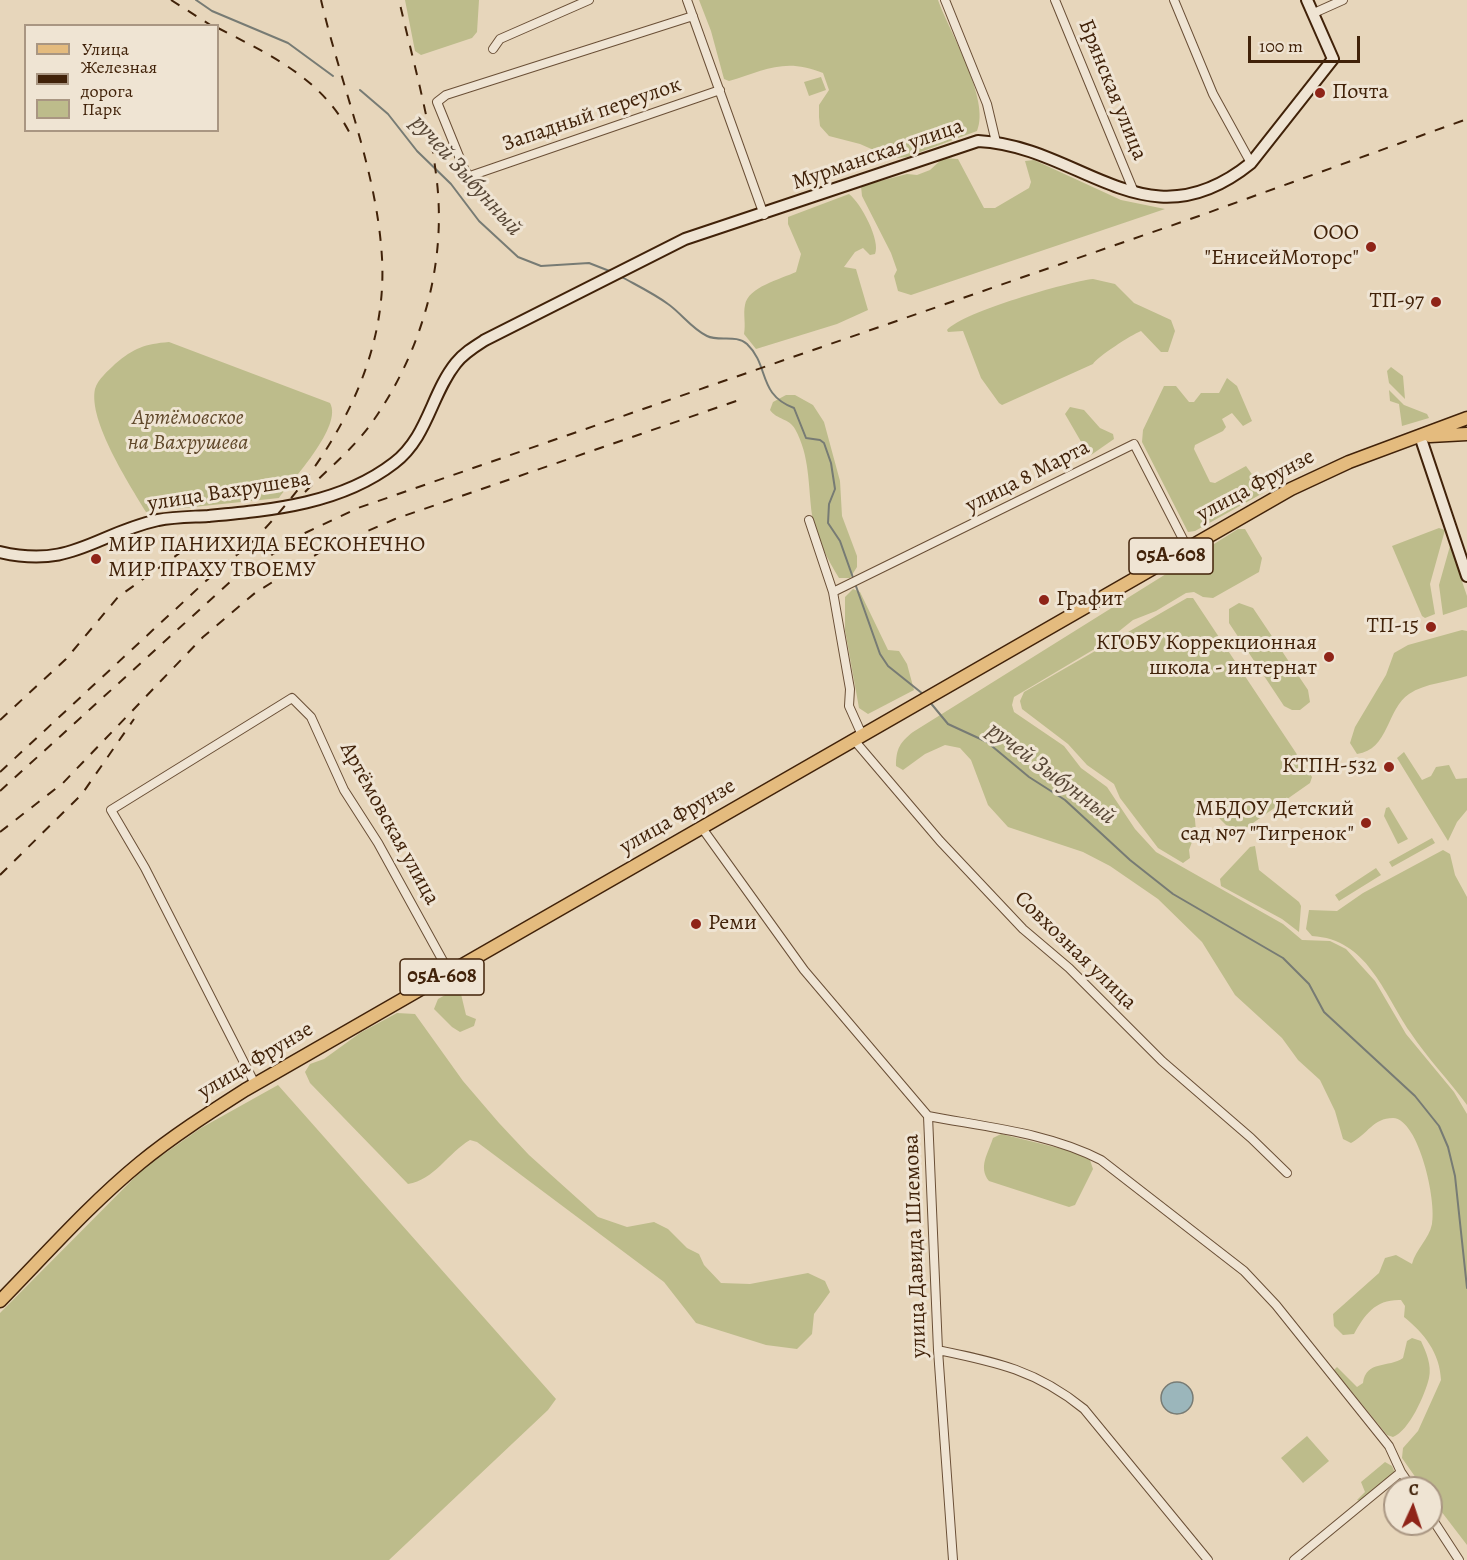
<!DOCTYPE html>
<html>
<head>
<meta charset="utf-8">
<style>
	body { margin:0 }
	#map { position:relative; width:1467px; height:1560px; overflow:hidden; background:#e7d6bb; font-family:Alegreya,serif }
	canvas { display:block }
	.legend { position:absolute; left:24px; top:24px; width:195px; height:108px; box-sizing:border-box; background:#efe4d3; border:2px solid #a99682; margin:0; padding:8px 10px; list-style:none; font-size:18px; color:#412209 }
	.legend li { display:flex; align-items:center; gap:12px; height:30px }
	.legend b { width:30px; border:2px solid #a99682 }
	.north { position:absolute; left:1383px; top:1476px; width:60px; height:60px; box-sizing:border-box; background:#efe4d3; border:2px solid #a99682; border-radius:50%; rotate:3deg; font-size:16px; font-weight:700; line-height:24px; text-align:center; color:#412209 }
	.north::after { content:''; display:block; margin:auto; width:21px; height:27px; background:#8f2418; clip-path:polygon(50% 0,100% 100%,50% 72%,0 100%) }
	.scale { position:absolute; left:1248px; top:36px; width:112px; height:27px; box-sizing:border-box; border:3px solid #412209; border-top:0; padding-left:8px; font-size:18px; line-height:21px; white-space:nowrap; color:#412209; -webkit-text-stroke:4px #efe4d3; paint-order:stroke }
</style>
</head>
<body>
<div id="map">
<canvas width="1467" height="1560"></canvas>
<ul class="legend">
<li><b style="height:8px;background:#e4bb7e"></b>Улица</li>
<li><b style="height:8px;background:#412209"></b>Железная дорога</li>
<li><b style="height:16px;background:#bdbc8b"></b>Парк</li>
</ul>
<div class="north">С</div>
<div class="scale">100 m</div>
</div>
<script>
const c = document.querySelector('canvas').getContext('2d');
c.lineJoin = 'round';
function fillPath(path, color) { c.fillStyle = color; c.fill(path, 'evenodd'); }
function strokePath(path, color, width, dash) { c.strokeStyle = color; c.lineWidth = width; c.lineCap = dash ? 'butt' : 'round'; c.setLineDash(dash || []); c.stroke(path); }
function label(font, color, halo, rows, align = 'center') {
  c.font = font + ' Alegreya,serif'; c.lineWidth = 6; c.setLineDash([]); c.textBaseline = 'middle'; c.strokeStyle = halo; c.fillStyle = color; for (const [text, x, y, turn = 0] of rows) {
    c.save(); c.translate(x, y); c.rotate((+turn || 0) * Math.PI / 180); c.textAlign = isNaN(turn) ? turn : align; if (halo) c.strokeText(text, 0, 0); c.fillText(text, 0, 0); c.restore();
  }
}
const green = new Path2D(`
	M405 0H479L477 32 472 38 421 55 415 51Z
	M699 0H938C949 31 991 100 977 131L907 157 896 158 885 155 860 144 829 136 820 126 819 117V105L829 90 823 73C784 57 764 71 729 81L724 79 711 31Z
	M821 77 826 90 809 96 804 82Z
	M943 158 958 159 984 208H995L1029 188 1031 182 1025 161 1034 160 1121 200 1165 209 911 295 898 291 894 276 897 270 891 253 862 196 861 186 907 174 917 175 930 170Z
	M849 194C861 203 881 241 875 254L870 255 863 248 855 252 844 267 856 269 868 310 837 324 756 349 744 334C746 324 743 314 745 305 748 287 781 279 796 272L801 254 788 224V217Z
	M1093 279 1115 284 1134 303 1171 320 1175 331 1168 352H1161L1141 331C1131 335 1097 357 1093 364L1002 405 999 403 981 378 963 331 948 332 947 330C963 312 1067 282 1093 279Z
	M169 342 330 403C343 426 293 479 279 498L146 512C130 485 88 421 95 389 98 379 108 371 115 364 134 348 145 344 169 342Z
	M1391 367 1403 376 1405 399 1389 383 1387 371Z
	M1227 378 1237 386 1252 421 1243 426 1232 413 1222 419 1226 427 1223 431 1195 445 1194 449 1210 482 1215 483 1246 466 1262 488 1263 493 1195 531 1188 532 1142 442 1143 430 1164 386H1176L1189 402H1194L1201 393H1219Z
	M1389 390 1404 405 1427 414 1429 418 1402 426 1399 404 1390 401Z
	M786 395H795L813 405 824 422 840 481 842 516 857 556V567L850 578H839C828 560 815 536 812 515 808 485 810 456 795 429 789 418 777 420 770 410L773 402Z
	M1070 407 1084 410 1100 428 1113 434 1114 439 1091 455 1087 452 1065 414Z
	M1439 528 1445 530 1430 584 1435 614 1425 618 1422 616 1392 546Z
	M1238 529H1245L1262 558 1259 572 1213 598 1203 597 1194 592 1186 593 1156 611 1133 620 1103 644 1014 697 1012 705 1014 712 1064 746 1081 768 1107 787 1135 829 1156 852 1283 924 1302 940 1330 941 1346 949 1375 981 1406 1034 1454 1092 1467 1114V1545L1431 1498V1488H1423L1402 1458 1403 1448 1418 1431 1441 1380C1440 1353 1424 1333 1404 1317L1405 1306 1401 1300C1376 1299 1365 1314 1354 1334L1343 1335 1334 1326 1333 1314 1379 1273 1385 1258 1396 1255 1412 1264C1416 1249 1429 1239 1432 1224 1437 1202 1419 1119 1393 1118 1373 1118 1368 1134 1351 1143L1343 1139 1335 1111 1320 1080 1298 1060 1282 1038 1235 995 1202 942 1158 899 1110 866 1083 852 1008 827 988 805 971 760 960 748 945 745 925 754 903 770 896 766C896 749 900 742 913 732Z
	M1450 546 1467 596V607L1443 615 1439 585Z
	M853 589 860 592 888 650 899 651 907 664 914 690 868 714 859 708 845 630V597Z
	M1187 598H1193L1312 777 1310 783 1243 830 1226 825 1209 808 1196 806 1194 809 1196 831 1189 850 1190 858 1183 863 1158 848 1120 798 1114 784 1087 765 1068 744 1022 709 1020 701 1024 692Z
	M1239 603 1253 608 1308 690 1310 702 1300 710H1292L1284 706 1229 623V609Z
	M1462 630 1467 631V676C1449 682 1425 683 1409 694 1387 708 1389 750 1357 754L1350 743 1355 727 1386 675 1394 653 1408 645Z
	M1404 752 1422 780 1431 776 1436 767 1449 765 1456 779 1467 778V810L1457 822 1448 841 1397 758Z
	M1389 807 1408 839 1398 844 1384 816 1386 808Z
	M1432 838 1435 843 1392 867 1389 862Z
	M1255 846 1259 870 1299 902 1301 906 1299 932 1282 919 1221 886 1220 879 1250 847Z
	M1443 850 1450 854 1455 875 1467 897V1105C1449 1080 1427 1058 1410 1032 1383 992 1367 939 1312 936L1306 929 1309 910 1337 911 1363 893Z
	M1376 868 1381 875 1339 901 1335 895Z
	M456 989 461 994 466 1015 476 1019 474 1026 460 1032 452 1027 434 1009 438 999Z
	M397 1013 415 1014 463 1081 499 1123 529 1155 598 1217 627 1227 654 1222 668 1229 687 1248 699 1254 704 1265 721 1283 750 1284 808 1273 825 1281 830 1292 814 1314 812 1334 797 1349 766 1345 696 1323 664 1282 477 1142 470 1140C448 1153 434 1180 408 1184L310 1083 305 1072 310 1064 324 1059 360 1033Z
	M278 1085 556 1399 548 1410 389 1560H0V1313L144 1168 201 1128Z
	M1001 1134 1075 1152 1090 1160 1093 1169 1075 1205 1069 1207 989 1181C978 1167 988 1154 993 1138Z
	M1412 1338 1421 1341C1426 1352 1432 1365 1429 1378 1425 1395 1409 1431 1393 1437L1387 1435 1334 1370 1337 1367 1357 1387 1363 1383C1366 1360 1389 1368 1403 1358L1407 1341Z
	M1307 1436 1329 1461 1303 1483 1281 1458Z
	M1385 1462 1392 1466 1395 1473 1361 1501 1357 1500 1365 1492 1361 1482Z`);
const water = new Path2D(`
	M1161 1398a16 16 0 1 1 32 0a16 16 0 1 1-32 0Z`);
const stream = new Path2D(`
	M196 0 212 11 288 43 333 76
	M360 90 388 114 417 151 451 184 479 221 518 257 541 266 589 263 612 272
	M620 276C636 285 653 293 668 304 681 313 692 329 707 336 719 342 736 334 747 344 770 366 757 394 794 408L806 438 820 440 824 443 831 463 835 489 829 504 828 523 840 541 880 654 888 666 923 694
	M929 701 948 724 987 742 1029 777 1065 800 1130 860 1173 894 1283 958 1309 984 1324 1012 1415 1096 1439 1126 1448 1147 1455 1176 1467 1288`);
const street = new Path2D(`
	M687 0 764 215
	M945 0 987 104 996 142
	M1055 0 1134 192
	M1174 0 1213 94 1251 163
	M1314 13 1343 0
	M693 16 446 95 437 102 465 171 470 176 720 90
	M493 49 500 39 589 0
	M809 520 833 592 850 689 849 706 862 735
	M833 592 1134 444 1187 547
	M854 740 940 841 1023 929 1069 968 1162 1061 1251 1138 1287 1173
	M702 828 804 970 928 1116 938 1350 953 1560
	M255 1084 145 868 111 810 292 698 311 717 344 790 378 843 449 972
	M928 1116C986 1127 1049 1133 1101 1160L1244 1271 1276 1305 1389 1446 1401 1472 1294 1560
	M938 1350C996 1362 1036 1370 1084 1409L1208 1560
	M1401 1472 1412 1488
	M1431 1517 1459 1560`);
const secondary = new Path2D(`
	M1420 436 1467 576
	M0 552C72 569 95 534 158 520 174 517 191 517 208 516 272 510 341 504 394 463 428 437 431 394 456 363 464 353 474 347 485 340L685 239 978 141C1082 146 1146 248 1251 163L1333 59 1307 0`);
const primary = new Path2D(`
	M1430 436 1467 434
	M0 1301C46 1254 90 1204 140 1163 173 1136 209 1113 245 1090L1291 489 1349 462 1467 418`);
const rail = new Path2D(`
	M171 0 212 26
	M218 28C272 56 326 80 353 140
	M305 492C327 470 352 450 371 424 422 352 448 262 436 174 429 116 412 57 399 0
	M0 720 66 659 118 597 198 540
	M0 772C56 720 112 668 168 616 186 600 204 582 223 566 235 556 248 547 258 536 329 461 388 365 382 258 377 170 341 86 321 0
	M0 791 230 582 305 533 358 508 1199 216 1467 119
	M0 832 63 783 203 637 255 593 322 551 395 519 742 399
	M0 875 82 794 134 719`);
const markers = [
	[1320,93,6,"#8f2418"],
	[1371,247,6,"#8f2418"],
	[1436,302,6,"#8f2418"],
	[96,559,6,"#8f2418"],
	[1044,600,6,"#8f2418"],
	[1431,627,6,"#8f2418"],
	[1329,657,6,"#8f2418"],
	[1389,767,6,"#8f2418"],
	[1366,823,6,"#8f2418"],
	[696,924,6,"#8f2418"]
];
const shields = [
	[1171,556,84],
	[442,977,84]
];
const shieldNames = [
	["05А-608",1171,556],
	["05А-608",442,977]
];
const streetNames = [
	["Брянская улица",1112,90,68],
	["Западный переулок",592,115,-19],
	["Мурманская улица",878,155,-19],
	["улица 8 Марта",1028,477,-27],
	["улица Фрунзе",1256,486,-28],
	["улица Вахрушева",229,492,-9],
	["улица Фрунзе",678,817,-30],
	["Артёмовская улица",389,824,61],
	["Совхозная улица",1075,951,44],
	["улица Фрунзе",256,1061,-31],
	["улица Давида Шлемова",916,1246,-92]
];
const poiNames = [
	["Почта",1332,93,"left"],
	["ООО",1359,234],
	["\"ЕнисейМоторс\"",1359,259],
	["ТП-97",1424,302],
	["МИР ПАНИХИДА БЕСКОНЕЧНО",108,546,"left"],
	["МИР ПРАХУ ТВОЕМУ",108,571,"left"],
	["Графит",1056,600,"left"],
	["ТП-15",1419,627],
	["КГОБУ Коррекционная",1317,644],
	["школа - интернат",1317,669],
	["КТПН-532",1377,767],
	["МБДОУ Детский",1354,810],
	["сад №7 \"Тигренок\"",1354,835],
	["Реми",708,924,"left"]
];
const parkNames = [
	["Артёмовское",188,419],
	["на Вахрушева",188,444]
];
const waterNames = [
	["ручей Зыбунный",466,176,48],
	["ручей Зыбунный",1051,774,37]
];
fillPath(green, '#bdbc8b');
fillPath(water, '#9bb6bb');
strokePath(water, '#777b74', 1.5);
strokePath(stream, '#777b74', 2);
strokePath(street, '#6a4f36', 10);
strokePath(secondary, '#412209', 14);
strokePath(primary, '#412209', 15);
strokePath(street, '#efe4d3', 8);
strokePath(secondary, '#efe4d3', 10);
strokePath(primary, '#e4bb7e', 12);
strokePath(rail, '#412209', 2, [10, 10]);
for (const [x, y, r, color] of markers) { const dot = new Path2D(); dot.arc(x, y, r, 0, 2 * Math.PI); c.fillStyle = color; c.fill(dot); strokePath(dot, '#efe4d3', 2); }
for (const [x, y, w] of shields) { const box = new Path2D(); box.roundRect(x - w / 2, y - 18, w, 36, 4.5); c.fillStyle = '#efe4d3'; c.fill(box); strokePath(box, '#412209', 1.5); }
label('bold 21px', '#412209', null, shieldNames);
label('22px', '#412209', '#efe4d3', streetNames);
label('22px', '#412209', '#efe4d3', poiNames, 'right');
label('italic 22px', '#60482a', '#efe4d3', parkNames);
label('italic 24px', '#584736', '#efe4d3', waterNames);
</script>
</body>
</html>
